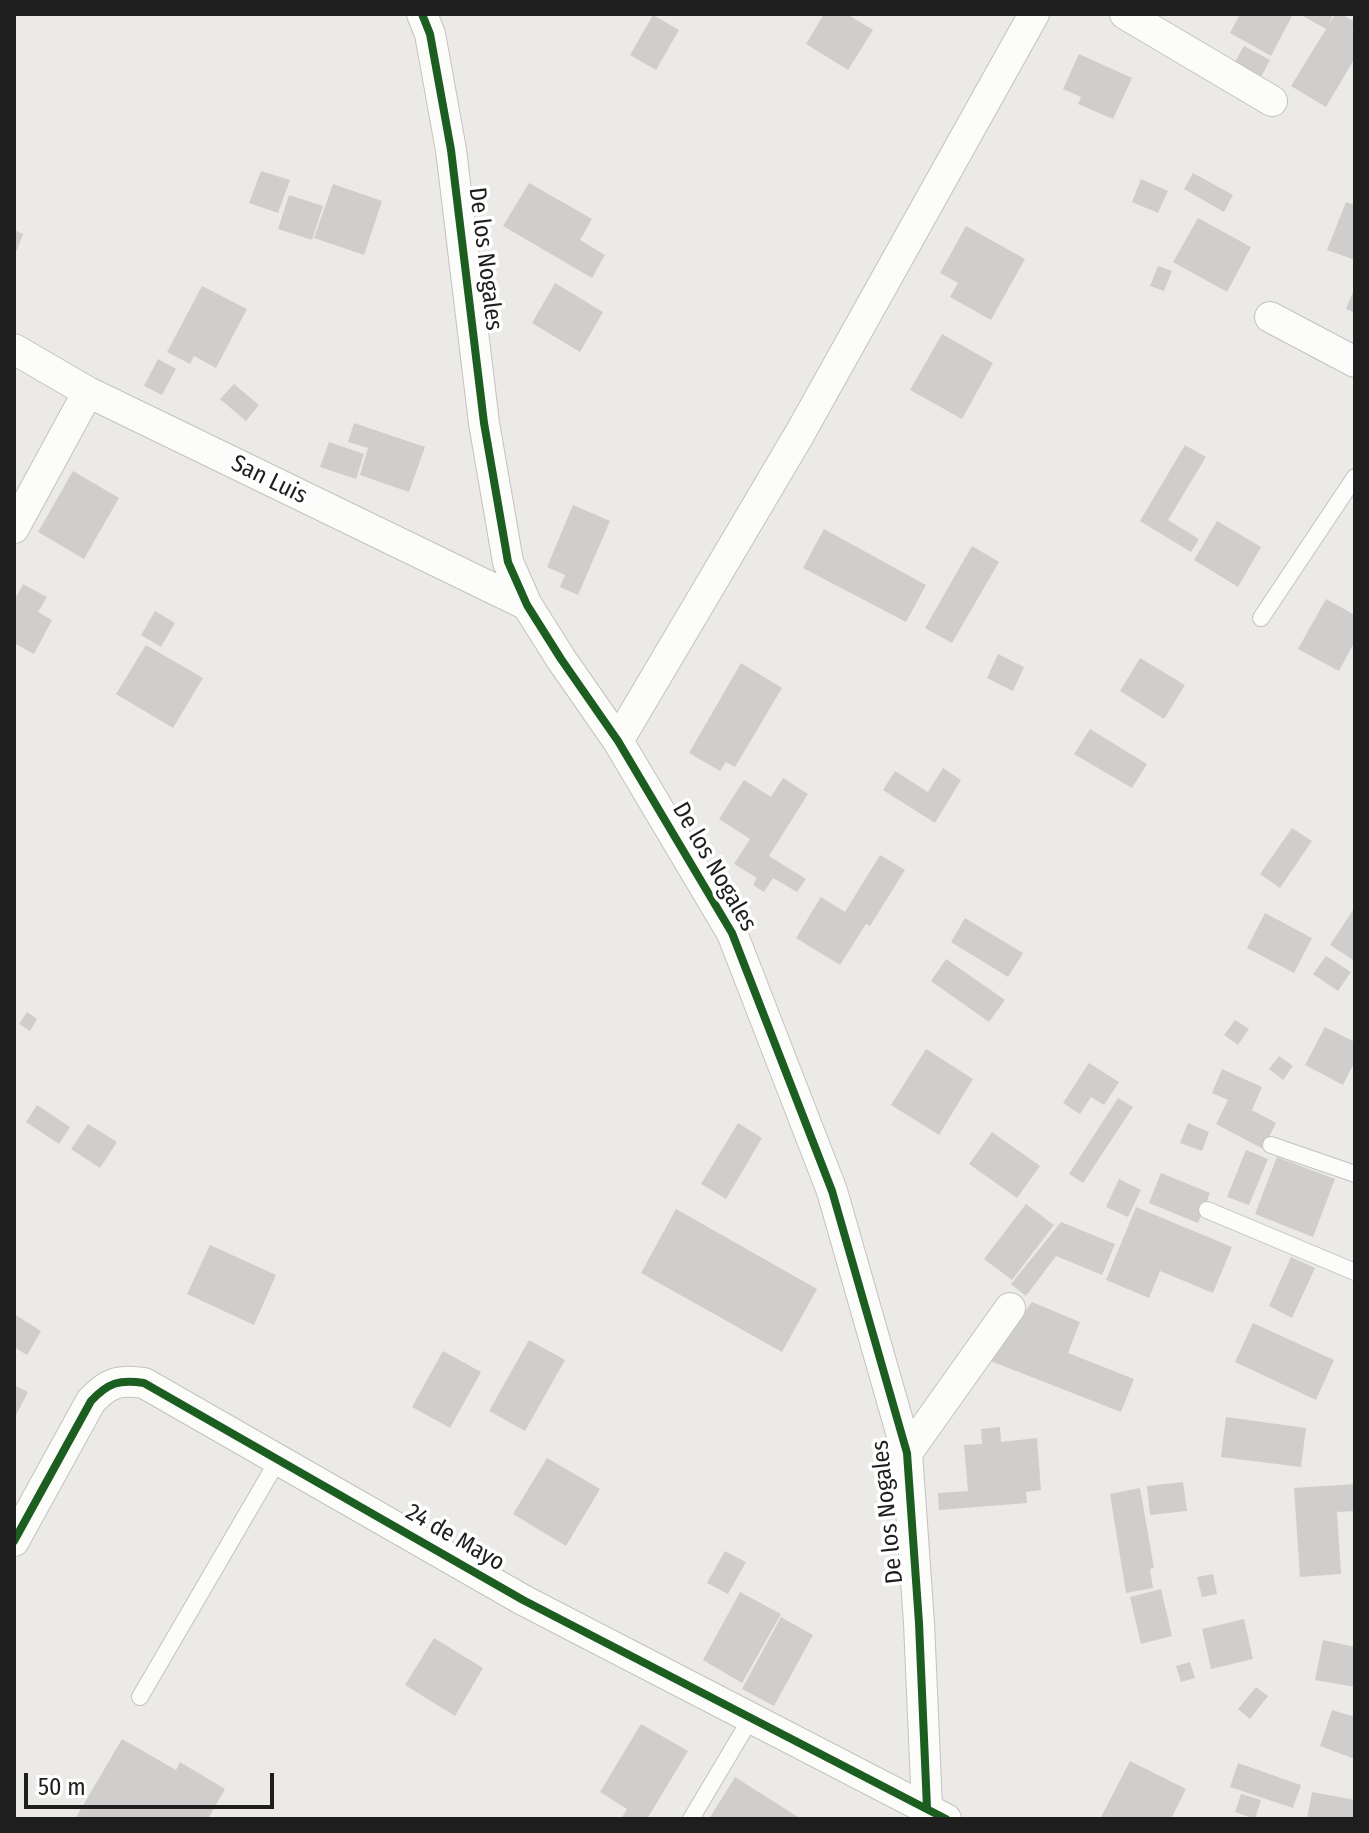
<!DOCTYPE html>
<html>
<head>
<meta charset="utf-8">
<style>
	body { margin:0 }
	#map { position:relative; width:1369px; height:1833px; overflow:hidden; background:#eceae7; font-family:"Fira Sans Condensed",sans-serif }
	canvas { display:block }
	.frame { position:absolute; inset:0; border:16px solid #1e1e1e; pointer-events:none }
	.scale { position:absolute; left:24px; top:1773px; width:250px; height:36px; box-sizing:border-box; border:4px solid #1e1e1e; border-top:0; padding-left:10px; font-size:24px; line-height:28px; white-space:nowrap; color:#1e1e1e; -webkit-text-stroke:6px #fff; paint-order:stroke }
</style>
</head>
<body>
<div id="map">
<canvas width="1369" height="1833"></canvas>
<div class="frame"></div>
<div class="scale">50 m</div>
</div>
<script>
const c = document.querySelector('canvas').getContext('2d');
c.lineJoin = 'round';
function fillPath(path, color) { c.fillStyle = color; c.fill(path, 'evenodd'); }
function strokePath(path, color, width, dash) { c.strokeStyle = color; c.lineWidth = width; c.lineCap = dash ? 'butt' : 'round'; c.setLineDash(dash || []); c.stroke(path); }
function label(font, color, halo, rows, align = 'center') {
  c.font = font + ' "Fira Sans Condensed",sans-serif'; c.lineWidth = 7; c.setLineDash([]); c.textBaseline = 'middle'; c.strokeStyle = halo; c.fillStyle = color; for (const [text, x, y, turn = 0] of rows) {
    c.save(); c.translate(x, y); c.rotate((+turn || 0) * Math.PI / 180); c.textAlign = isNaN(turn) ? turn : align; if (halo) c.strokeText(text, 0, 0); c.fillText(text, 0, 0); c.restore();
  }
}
const building = new Path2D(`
	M824 14H847L873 30 848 70 806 44Z
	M1240 14H1293L1271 56 1230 33Z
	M1299 14H1333L1329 24 1335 14H1341L1355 22V27L1352 32 1355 34V58L1326 107 1291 86 1326 29Z
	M653 15 679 30 656 70 630 55Z
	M1244 46 1270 60 1260 79 1233 65Z
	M1079 54 1132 78 1113 119 1078 104 1081 97 1063 89Z
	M261 171 290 180 278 213 249 203Z
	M1193 173 1233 195 1224 212 1184 189Z
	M1141 179 1168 191 1158 213 1132 202Z
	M529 183 592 219 580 240 605 255 592 278 503 226Z
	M333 184 382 201 364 255 314 238Z
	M289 195 323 206 312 240 278 229Z
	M1346 202 1355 205V260L1327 250Z
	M1198 218 1251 247 1227 292 1173 262Z
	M966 226 1025 259 991 320 950 297 958 283 940 273Z
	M14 230 23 234 14 257Z
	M1158 266 1172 271 1164 291 1150 286Z
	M555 283 603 312 580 352 532 323Z
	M202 286 247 309 216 368 194 356 190 364 167 352Z
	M1355 287V313L1346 309Z
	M942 334 993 363 962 419 910 390Z
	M158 359 176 369 162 395 144 386Z
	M234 384 259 405 246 421 220 399Z
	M354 423 425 447 409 492 360 475 368 448 348 442Z
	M329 442 364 454 356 479 320 467Z
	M1185 445 1206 457 1168 520 1199 539 1191 552 1140 521Z
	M73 471 119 498 84 559 38 532Z
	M573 505 610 521 578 595 560 587 565 575 547 567Z
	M1217 521 1261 547 1238 587 1194 560Z
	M824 529 926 585 906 622 803 568Z
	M972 546 999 562 952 643 925 628Z
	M23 584 47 597 38 612 52 620 34 654 14 643V601Z
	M1326 599 1355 615V641L1339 671 1298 649Z
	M155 611 175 623 161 647 141 635Z
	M146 645 203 678 173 728 116 694Z
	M998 654 1024 667 1013 691 987 678Z
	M1140 658 1185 685 1164 719 1120 691Z
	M741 663 782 688 735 767 726 762 720 771 689 753Z
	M1090 729 1147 764 1132 788 1074 754Z
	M943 768 961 780 935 823 883 790 895 771 928 792Z
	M783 778 808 794 769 856 806 879 797 892 773 878 764 892 753 885 757 878 734 864 750 839 719 819 744 780 771 797Z
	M1292 828 1312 841 1280 888 1260 874Z
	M880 855 905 870 870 926 866 924 840 965 796 938 821 897 845 912Z
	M1355 907V961L1330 945Z
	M1265 913 1312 938 1294 973 1247 948Z
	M965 918 1023 953 1008 977 951 942Z
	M1326 956 1351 972 1338 991 1313 974Z
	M946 959 1005 1000 989 1022 931 981Z
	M27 1012 37 1019 30 1031 19 1024Z
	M1235 1020 1249 1029 1238 1045 1224 1035Z
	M1325 1027 1355 1042V1061L1343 1085 1305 1065Z
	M926 1049 973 1079 939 1135 891 1105Z
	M1279 1056 1293 1066 1283 1080 1269 1069Z
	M1089 1063 1119 1082 1104 1105 1091 1097 1080 1114 1063 1103Z
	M1222 1069 1262 1087 1252 1110 1276 1123 1263 1149 1216 1124 1228 1100 1212 1093Z
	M1118 1098 1133 1107 1083 1183 1069 1174Z
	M37 1105 70 1127 59 1144 26 1122Z
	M738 1123 762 1138 726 1199 701 1184Z
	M1188 1123 1209 1132 1202 1151 1180 1143Z
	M88 1124 117 1142 100 1168 71 1149Z
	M992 1132 1040 1166 1017 1198 969 1164Z
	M1246 1150 1268 1159 1249 1205 1227 1197Z
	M1277 1157 1335 1179 1313 1237 1255 1214Z
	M1161 1173 1210 1193 1198 1223 1149 1203Z
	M1119 1179 1141 1190 1128 1217 1106 1207Z
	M1026 1204 1054 1225 1012 1280 984 1259Z
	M1136 1207 1232 1247 1213 1293 1160 1271 1149 1298 1106 1280Z
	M676 1209 817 1289 782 1352 641 1273Z
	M1061 1222 1115 1244 1102 1275 1056 1256 1026 1296 1011 1284Z
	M210 1245 276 1275 254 1325 187 1294Z
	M1291 1257 1315 1268 1292 1318 1269 1306Z
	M1032 1302 1080 1322 1068 1353 1134 1379 1121 1412 988 1360Z
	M14 1314 41 1331 27 1355 14 1347Z
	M1253 1323 1334 1360 1316 1400 1235 1362Z
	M529 1340 565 1360 525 1431 489 1411Z
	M443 1351 481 1372 450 1428 412 1407Z
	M14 1385 28 1392 14 1419Z
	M1226 1417 1306 1428 1301 1467 1221 1457Z
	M1000 1427 1001 1442 1037 1438 1041 1490 1026 1492 1027 1503 939 1510 938 1493 968 1491 964 1445 982 1444 981 1429Z
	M547 1458 600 1489 566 1546 513 1514Z
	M1183 1482 1187 1511 1150 1515 1147 1486Z
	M1355 1484V1511L1337 1512 1341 1574 1300 1577 1294 1488Z
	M1140 1488 1154 1568 1150 1569 1153 1588 1126 1593 1110 1494Z
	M725 1551 746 1562 728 1594 707 1583Z
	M1213 1574 1217 1594 1202 1597 1197 1577Z
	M1161 1589 1172 1636 1141 1644 1130 1597Z
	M740 1592 781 1614 742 1683 703 1660Z
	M781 1617 813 1635 774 1706 742 1689Z
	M1244 1619 1253 1659 1211 1669 1202 1629Z
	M434 1638 483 1668 455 1716 405 1685Z
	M1323 1640 1355 1647V1687L1315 1680Z
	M1190 1662 1195 1678 1181 1682 1176 1666Z
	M1256 1687 1268 1696 1250 1719 1238 1709Z
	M1332 1710 1355 1717V1759L1320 1746Z
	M641 1724 688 1751 647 1819H621L627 1809 600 1792Z
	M122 1739 176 1770 180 1762 225 1789 208 1819H75Z
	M1130 1761 1186 1789 1171 1819H1100Z
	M1238 1763 1301 1785 1293 1808 1230 1787Z
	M735 1777 801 1819H709Z
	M1312 1792 1355 1800V1819H1307Z
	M1241 1794 1261 1800 1255 1819 1235 1812Z`);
const service = new Path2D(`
	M1261 618 1355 477
	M1271 1145 1355 1174
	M1207 1210 1355 1272
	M140 1697 278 1460
	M691 1819 751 1718`);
const minor = new Path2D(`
	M422 14 430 34 451 150 484 423 508 562 527 605 561 659 618 741 732 933 832 1191 907 1453 919 1623 927 1808
	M1125 14 1272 101
	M1270 317 1355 362
	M14 349 88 392 527 605
	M14 528 88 392
	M618 741 799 435 1034 14
	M907 1453 1010 1308
	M14 1541 91 1401C108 1383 119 1379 144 1383L523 1600 946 1819`);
const cycleway = new Path2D(`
	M422 14 430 34 451 150 484 423 508 562 527 605 561 659 618 741 732 933 832 1191 907 1453 919 1623 927 1808
	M14 1541 91 1401C108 1383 119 1379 144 1383L523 1600 946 1819`);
const streetNames = [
	["De los Nogales",485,259,83],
	["San Luis",269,480,26],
	["De los Nogales",714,867,60],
	["De los Nogales",888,1512,-96],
	["24 de Mayo",455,1538,30]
];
fillPath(building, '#d0cecc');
strokePath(service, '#c3c2c1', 18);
strokePath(minor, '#c3c2c1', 32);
strokePath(service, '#fcfcfb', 16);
strokePath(minor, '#fcfcfb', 30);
strokePath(cycleway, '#1b5e20', 8);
label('24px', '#1e1e1e', '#fff', streetNames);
</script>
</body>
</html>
